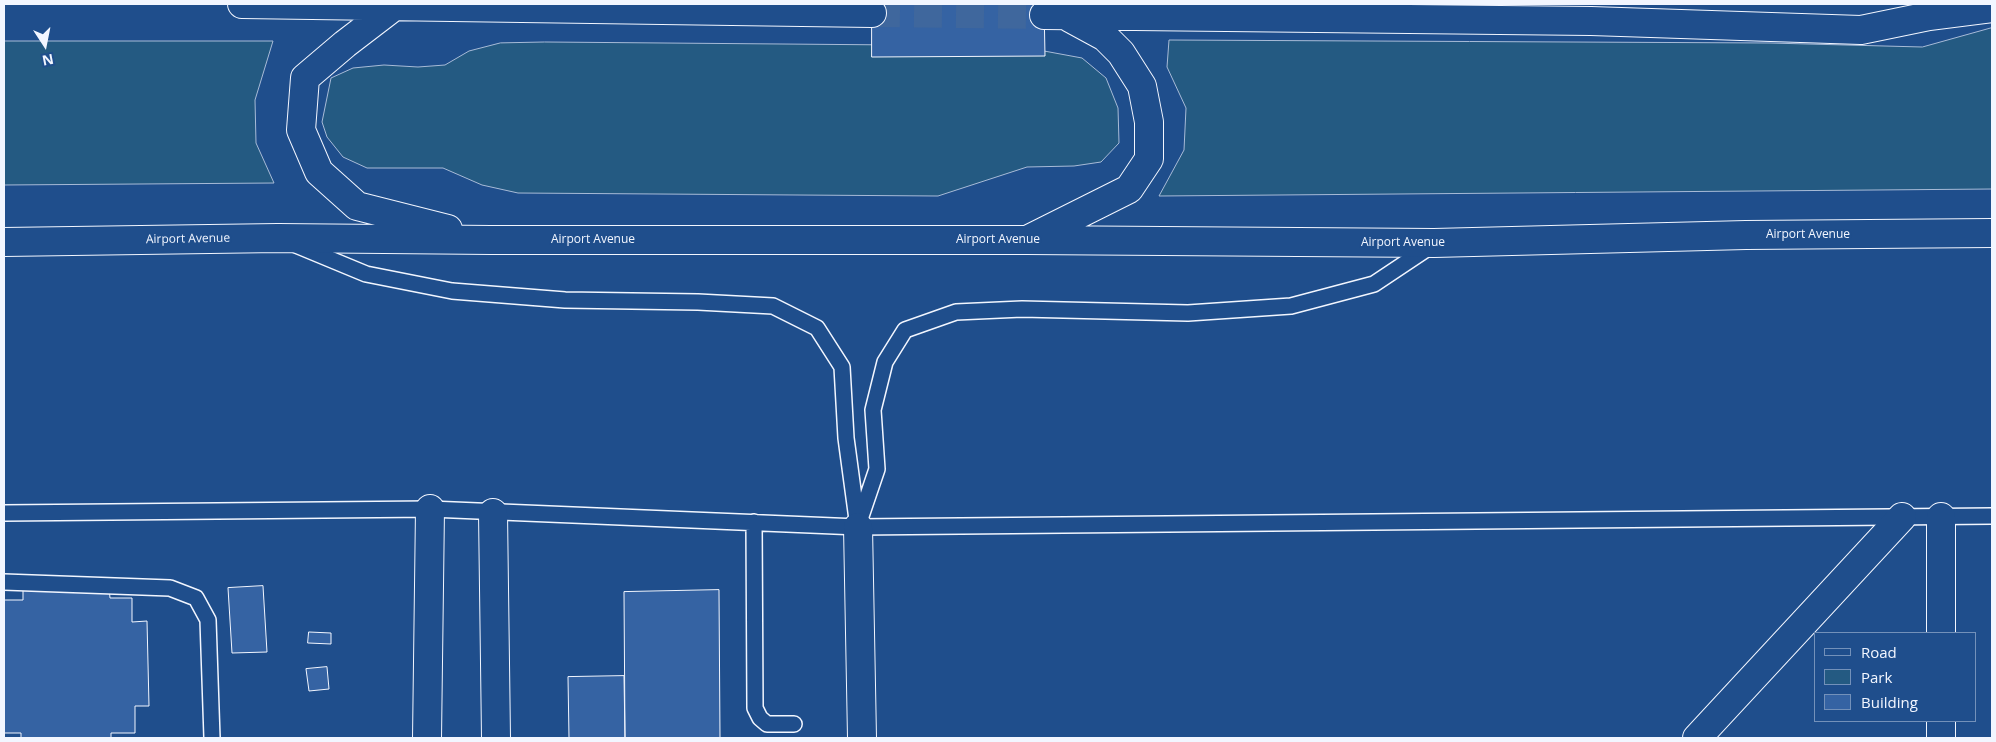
<!DOCTYPE html>
<html>
<head>
<meta charset="utf-8">
<style>
	body { margin:0 }
	#map { position:relative; width:1996px; height:742px; overflow:hidden; background:#1f4e8c; font-family:"Open Sans",sans-serif }
	canvas { display:block }
	.frame { position:absolute; inset:0; border:5px solid #f2f6ff; pointer-events:none }
	.legend { position:absolute; left:1814px; top:632px; width:162px; height:90px; box-sizing:border-box; background:#1f4e8c; border:1px solid #7391ba; margin:0; padding:6px 9px; list-style:none; font-size:15px; color:#f2f6ff }
	.legend li { display:flex; align-items:center; gap:10px; height:25px }
	.legend b { width:25px; border:1px solid #7391ba }
	.north { position:absolute; left:20px; top:20px; width:50px; height:50px; -webkit-text-stroke:4px #1f4e8c; paint-order:stroke; rotate:169deg; font-size:14px; font-weight:700; line-height:20px; text-align:center; color:#f2f6ff }
	.north::after { content:''; display:block; margin:auto; width:18px; height:22px; background:#f2f6ff; clip-path:polygon(50% 0,100% 100%,50% 72%,0 100%) }
</style>
</head>
<body>
<div id="map">
<canvas width="1996" height="742"></canvas>
<div class="frame"></div>
<ul class="legend">
<li><b style="height:6px;background:#1f4e8c"></b>Road</li>
<li><b style="height:14px;background:#245a82"></b>Park</li>
<li><b style="height:14px;background:#3563a3"></b>Building</li>
</ul>
<div class="north">N</div>
</div>
<script>
const c = document.querySelector('canvas').getContext('2d');
c.lineJoin = 'round';
function fillPath(path, color) { c.fillStyle = color; c.fill(path, 'evenodd'); }
function strokePath(path, color, width, dash) { c.strokeStyle = color; c.lineWidth = width; c.lineCap = dash ? 'butt' : 'round'; c.setLineDash(dash || []); c.stroke(path); }
function label(font, color, halo, rows, align = 'center') {
  c.font = font + ' "Open Sans",sans-serif'; c.lineWidth = 4; c.setLineDash([]); c.textBaseline = 'middle'; c.strokeStyle = halo; c.fillStyle = color; for (const [text, x, y, turn = 0] of rows) {
    c.save(); c.translate(x, y); c.rotate((+turn || 0) * Math.PI / 180); c.textAlign = isNaN(turn) ? turn : align; if (halo) c.strokeText(text, 0, 0); c.fillText(text, 0, 0); c.restore();
  }
}
const green = new Path2D(`
	M1992 28V189L1159 196 1184 150 1186 108 1167 67 1169 40 1770 43 1922 47Z
	M4 41H273L255 100 256 143 274 183 4 185Z
	M545 42 1017 46 1082 58 1106 78 1118 108 1119 143 1101 162 1074 166 1027 167 938 196 518 193 482 185 443 168H367L343 157 327 137 322 122 331 78 353 68 384 65 418 67 445 65 469 51 500 43Z`);
const building = new Path2D(`
	M872 4H1044L1045 56 872 57Z
	M263 586 267 652 232 653 228 588Z
	M109 587 110 598H132V622L147 621 149 706H135V733H111V738H21V733H4V600H23V589Z
	M719 590 720 738H625L624 592Z
	M309 632 331 633V644L308 643Z
	M327 667 329 689 309 691 306 669Z
	M624 676 625 738H569L568 677Z`);
const primaryTunnel = new Path2D(`
	M872 13 1044 15`);
const service = new Path2D(`
	M296 245 366 274 452 291 565 300 698 302 773 306 817 328 842 367 846 438 858 527
	M4 513 430 509 858 527 1992 516
	M754 522 755 708 760 718 767 724H794
	M859 522 877 469 873 410 885 362 905 330 956 312 1022 309 1188 313 1291 306 1374 284 1431 246
	M4 582 170 588 196 598 208 620 212 738`);
const minor = new Path2D(`
	M493 513 496 738
	M858 527 862 738
	M1941 633V517
	M427 738 430 509
	M1697 738 1902 517
	M1941 738V721`);
const primary = new Path2D(`
	M242 4 872 13
	M396 5 345 44 305 78 301 130 319 172 357 206 448 229
	M1044 15 1591 21 1861 30 1929 16 1992 8
	M1031 238 1129 189 1149 159V122L1142 86 1121 53 1105 37 1070 18
	M4 242 278 238 491 240H1027L1434 243 1746 235 1992 233`);
const streetNames = [
	["Airport Avenue",1808,235],
	["Airport Avenue",188,239,-1],
	["Airport Avenue",593,240],
	["Airport Avenue",998,240],
	["Airport Avenue",1403,243]
];
fillPath(green, '#245a82');
strokePath(green, '#a8bbd7', 1);
fillPath(building, '#3563a3');
strokePath(building, '#f2f6ff', 1);
strokePath(primaryTunnel, '#3f679d', 28, [28, 14]);
strokePath(service, '#f2f6ff', 18);
strokePath(minor, '#f2f6ff', 30);
strokePath(primary, '#f2f6ff', 30);
strokePath(service, '#1f4e8c', 15);
strokePath(minor, '#1f4e8c', 28);
strokePath(primary, '#1f4e8c', 28);
label('12px', '#f2f6ff', '#1f4e8c', streetNames);
</script>
</body>
</html>
